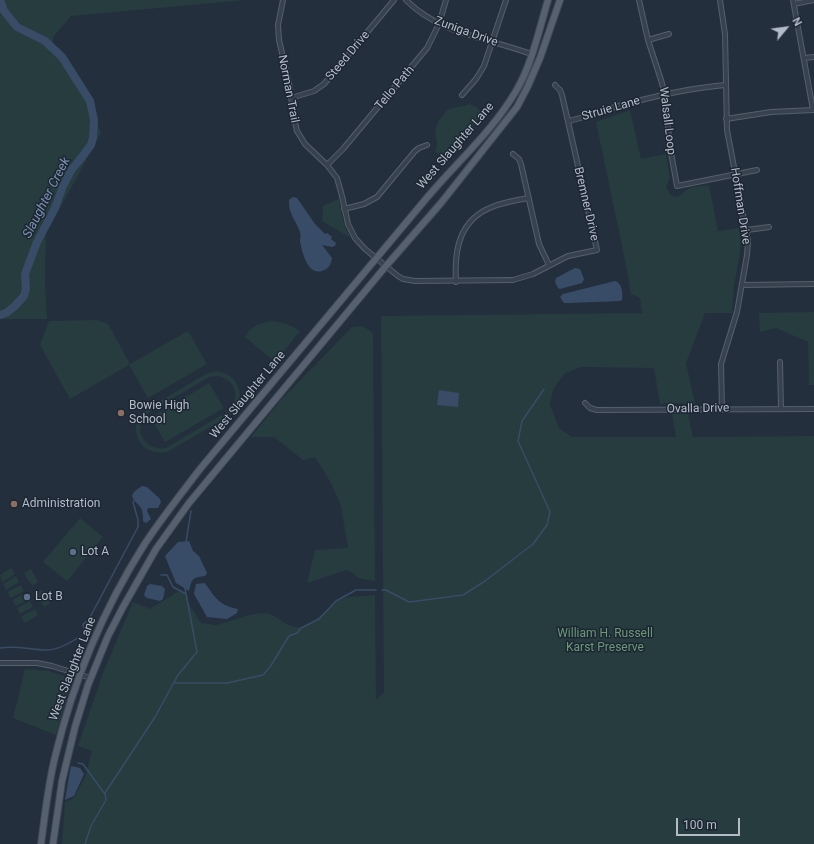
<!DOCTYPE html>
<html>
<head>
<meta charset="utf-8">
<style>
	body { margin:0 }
	#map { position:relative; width:814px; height:844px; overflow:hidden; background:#242f3e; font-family:Roboto,sans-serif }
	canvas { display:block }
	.north { position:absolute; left:766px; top:8px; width:40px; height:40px; -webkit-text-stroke:3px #1d2633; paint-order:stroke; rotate:61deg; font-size:11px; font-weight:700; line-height:16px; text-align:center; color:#b4bcc9 }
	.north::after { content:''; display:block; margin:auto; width:14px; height:18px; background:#b4bcc9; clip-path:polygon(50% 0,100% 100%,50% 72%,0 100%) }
	.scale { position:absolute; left:676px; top:818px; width:64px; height:18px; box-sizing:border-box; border:2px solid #b4bcc9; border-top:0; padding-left:5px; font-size:12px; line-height:14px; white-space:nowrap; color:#b4bcc9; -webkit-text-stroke:3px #1d2633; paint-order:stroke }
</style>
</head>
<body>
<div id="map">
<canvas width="814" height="844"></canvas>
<div class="north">N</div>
<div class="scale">100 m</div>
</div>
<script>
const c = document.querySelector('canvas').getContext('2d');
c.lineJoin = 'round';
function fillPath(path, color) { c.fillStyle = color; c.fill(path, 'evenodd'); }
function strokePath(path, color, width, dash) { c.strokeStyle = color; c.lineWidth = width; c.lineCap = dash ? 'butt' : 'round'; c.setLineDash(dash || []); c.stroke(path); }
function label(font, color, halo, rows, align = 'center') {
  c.font = font + ' Roboto,sans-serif'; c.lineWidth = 3; c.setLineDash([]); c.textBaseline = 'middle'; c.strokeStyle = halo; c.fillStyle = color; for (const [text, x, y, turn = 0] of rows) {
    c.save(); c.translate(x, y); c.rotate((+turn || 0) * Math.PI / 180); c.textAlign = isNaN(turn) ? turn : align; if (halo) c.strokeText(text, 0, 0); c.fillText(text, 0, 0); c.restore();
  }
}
const green = new Path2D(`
	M0 0H246L71 16 53 37V49L87 98 101 133 46 234 45 283 47 319H0Z
	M469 104 475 106 483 114 445 161 435 151C442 141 428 134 442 116 444 114 446 111 448 110 457 105 462 108 469 104Z
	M630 110 641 159 666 154 670 177 666 187 671 195C681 200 681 193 688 189 693 186 703 186 709 185L718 231 739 228C743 248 738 262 735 281 733 292 733 302 732 313H705L686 363 695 404 669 403 660 404 654 368 580 367 564 374 553 390 550 405 559 428 572 437H676L672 414H688L693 437 814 436V844H62L65 802 74 798 85 777 92 751 78 746 103 673 133 602 150 609 179 591 186 595 190 606 201 623C205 623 211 625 216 625 232 622 248 613 264 613 277 613 285 629 301 627 316 625 329 603 344 598 354 596 365 596 375 595L376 699 384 693 381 316 642 313 640 298 631 294 626 265 596 122Z
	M339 199C341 213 343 226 351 238L322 221 323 206Z
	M814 312V385H809L808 342 776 328 760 332 759 313Z
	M96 320 108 324 130 364 188 331 207 364 148 398 129 365 70 399 40 345 49 321Z
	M273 321C284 322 291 325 300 331L275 362 245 337C252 325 260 323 273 321Z
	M360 326 366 328 373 333 375 581 358 578 351 572 346 570 307 583 315 550 348 548 341 506 331 483 315 457 303 460 274 437H251L281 400 352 327Z
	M216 371C240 373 249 402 229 416L167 452C142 457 126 431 143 411L206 374ZM217 376C234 378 241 396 230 410L166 448C146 452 132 430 146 414L209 377Z
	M209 383 224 408 165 442 151 418Z
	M80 518 103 537 67 581 43 562Z
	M11 568 15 574 2 582 0 575Z
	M31 569 38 582 32 586 24 573Z
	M16 576 19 582 6 590 3 584Z
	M21 585 24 591 11 598 7 592Z
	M42 590 50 603 44 607 36 593Z
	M25 593 29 599 16 606 12 600Z
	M30 601 33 607 20 614 17 608Z
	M35 609 38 615 25 623 21 617Z
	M25 669 49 671 72 679 56 735 13 718Z`);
const water = new Path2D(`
	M293 197 297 198 315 224 325 234 327 233 332 237 331 239 336 243 335 246 332 247 322 245 332 258C331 264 329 268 324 270 308 278 302 252 300 241 300 238 301 235 300 232 296 220 288 214 289 200Z
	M575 268 580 269 584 279 582 283 560 289 558 288 555 282 556 278Z
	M615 281C622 283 623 293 622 300L620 301 569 303H564L560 297 563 294Z
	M439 390 459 393 458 407 437 405Z
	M142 486 147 487 160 499 161 502 158 508H148L147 511 151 519 146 523 143 521C143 517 143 513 141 508 138 503 133 502 132 495L135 491Z
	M189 541 193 551 199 556 207 573 205 576C192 578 192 578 189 591L176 583 165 556 178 542Z
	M205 583C216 599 219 605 238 609L237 613 227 619 207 617 194 594 196 584Z
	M150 584 162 586 165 589 163 599 160 601 147 598 144 595 147 586Z
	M71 766 80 768 84 774 74 796 65 800Z`);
const stream = new Path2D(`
	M186 542 191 511
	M161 575H167L173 587 186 594
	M382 590H386L409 602 463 595 485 581 533 544 547 525 550 512 518 441 522 421 544 389
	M84 629 83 624 88 621 138 527V520L133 502 134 501
	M0 648C16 645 31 650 47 650 58 650 70 643 79 637
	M174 683H227L263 675 270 667 289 636 297 633 301 628 319 619 336 601 356 590H376
	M78 763 83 764 104 793
	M85 844 91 826 106 800 105 793 155 717 178 675 197 652 185 588`);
const river = new Path2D(`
	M0 315 6 313 15 306 24 296 26 289 25 274 37 242 55 208 63 186 72 169 78 162 91 145 93 138 94 120 90 101 62 57 45 41 17 27 4 11 0 0`);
const street = new Path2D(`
	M283 0 278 25 279 40 289 83 294 118 297 131 305 144 327 165 337 178 342 196 348 224 355 238 365 249 398 276 403 279 415 281 513 280 533 274 568 256 597 250 562 95 560 90 555 85
	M406 0C439 34 489 38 531 54
	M639 0 648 40 661 80 665 95 670 147 677 186 757 170
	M720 0 725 34 727 130 748 241 747 255 737 312 721 364 722 409
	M793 0 813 110
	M794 4 814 0
	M648 40 669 34
	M804 58 814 57
	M462 95 476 79 484 66 506 0
	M291 98 314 91 324 84 394 0
	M726 119 771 112 814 110
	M568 121C588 117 606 109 626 104 659 95 692 88 725 85
	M513 154 519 159 521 164 539 244 549 265
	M327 165 343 149 427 48 439 24 446 0
	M344 209 364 204 377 197 415 151 419 148 427 145
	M747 230 769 227
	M456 282C454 250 459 220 492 207 504 202 517 200 529 198
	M742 285 814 284
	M780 362 781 409
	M585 403 590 408 597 410 814 409
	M0 663H37L52 666 91 678`);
const primary = new Path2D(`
	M41 844C45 815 48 785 55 757 73 682 103 610 144 545 161 519 181 494 200 469 275 379 350 290 425 200 455 164 492 132 516 91 532 64 539 30 548 0
	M53 844 62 781 75 727 88 685 108 636 123 607 156 549 189 503 386 266 441 203 517 107 528 86 540 58 560 0`);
const markers = [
	[121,413,4,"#8d6e63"],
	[14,504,4,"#8d6e63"],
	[73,552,4,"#5c6f8a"],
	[27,597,4,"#5c6f8a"]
];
const streetNames = [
	["Zuniga Drive",466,32,20],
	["Steed Drive",348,56,-50],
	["Tello Path",395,88,-50],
	["Norman Trail",288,89,79],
	["Struie Lane",611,109,-16],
	["Walsall Loop",667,121,83],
	["West Slaughter Lane",456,146,-49],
	["Bremner Drive",586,204,77],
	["Hoffman Drive",740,206,81],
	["West Slaughter Lane",248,395,-50],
	["Ovalla Drive",698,409,-1],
	["West Slaughter Lane",73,669,-69]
];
const poiNames = [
	["Bowie High",129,406],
	["School",129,420],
	["Administration",22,504],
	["Lot A",81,552],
	["Lot B",35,597]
];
const parkNames = [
	["William H. Russell",605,634],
	["Karst Preserve",605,648]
];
const waterNames = [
	["Slaughter Creek",47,198,-63]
];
fillPath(green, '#263c3f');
fillPath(water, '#394c67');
strokePath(stream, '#394c67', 1.5);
strokePath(river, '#394c67', 8);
strokePath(street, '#565f6c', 6);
strokePath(primary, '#414a57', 8);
strokePath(street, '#38414e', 4);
strokePath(primary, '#56606e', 6);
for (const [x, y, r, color] of markers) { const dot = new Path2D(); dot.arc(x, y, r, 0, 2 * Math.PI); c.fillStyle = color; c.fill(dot); strokePath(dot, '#1d2633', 1.5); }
label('12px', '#b4bcc9', '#1d2633', streetNames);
label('12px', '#b4bcc9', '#1d2633', poiNames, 'left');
label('12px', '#6b9a76', '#1d2633', parkNames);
label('italic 13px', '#7c92b1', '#1d2633', waterNames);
</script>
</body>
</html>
